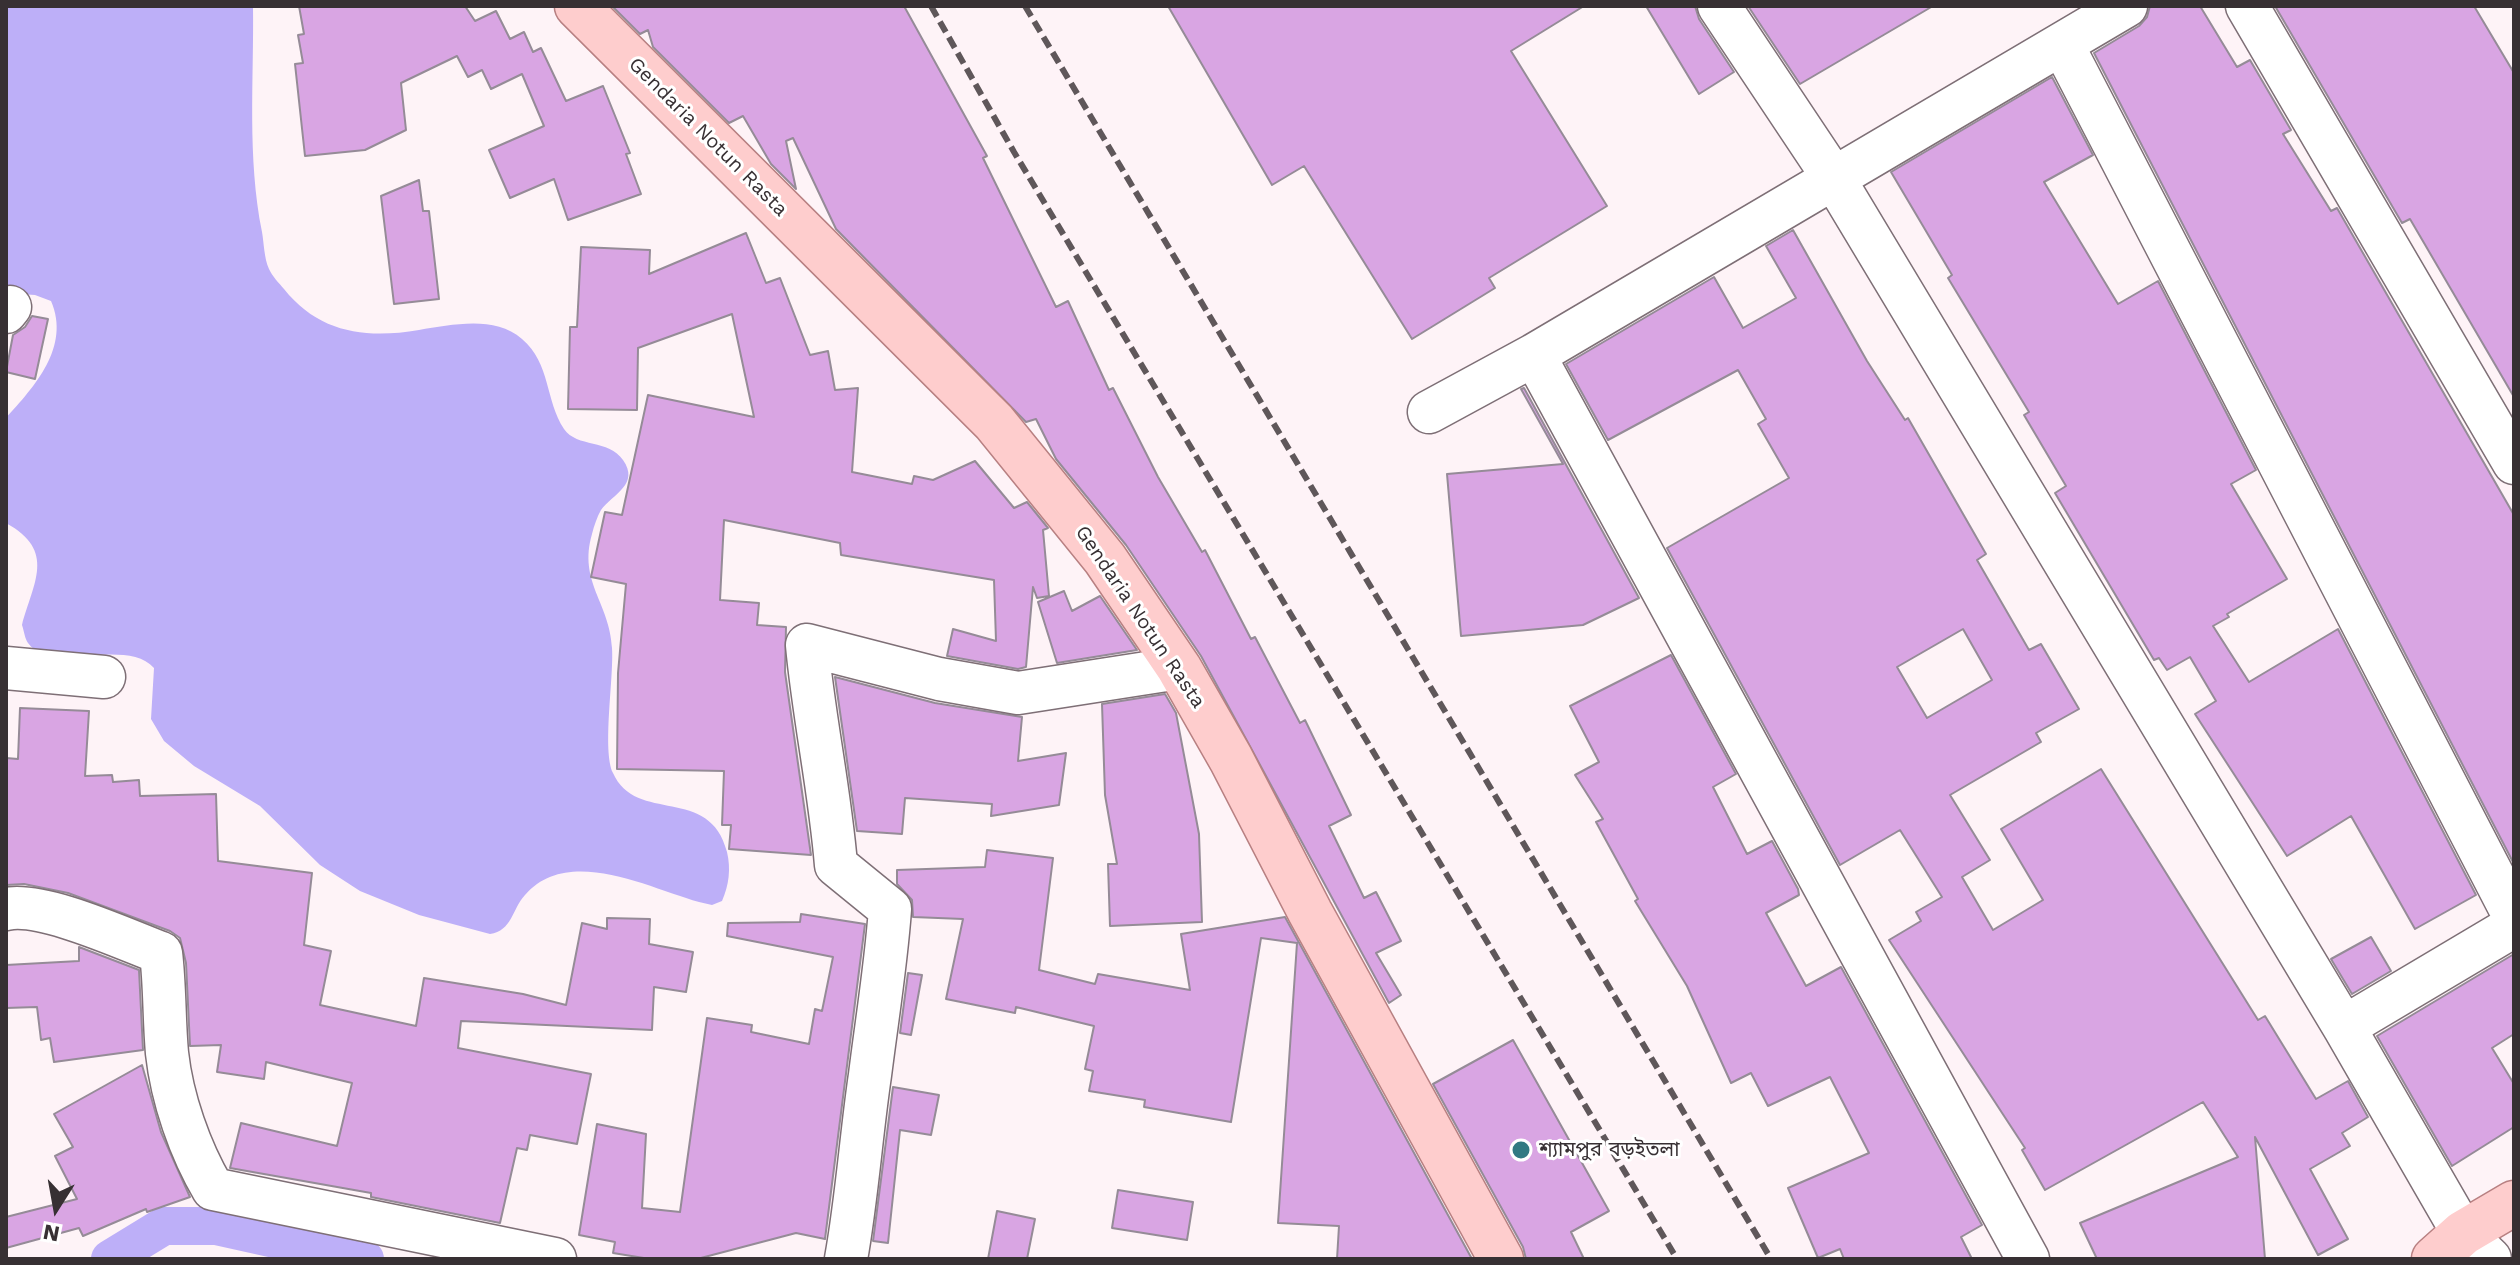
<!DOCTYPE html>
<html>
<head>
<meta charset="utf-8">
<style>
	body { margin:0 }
	#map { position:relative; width:2520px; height:1265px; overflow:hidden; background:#fef3f7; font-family:"Work Sans",sans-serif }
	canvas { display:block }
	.frame { position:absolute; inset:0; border:8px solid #373033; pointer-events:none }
	.north { position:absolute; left:16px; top:1169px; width:80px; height:80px; -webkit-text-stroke:6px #fff; paint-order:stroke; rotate:191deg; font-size:22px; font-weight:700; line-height:32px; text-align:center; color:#373033 }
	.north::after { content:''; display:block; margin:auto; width:28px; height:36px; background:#373033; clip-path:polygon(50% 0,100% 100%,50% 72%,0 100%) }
</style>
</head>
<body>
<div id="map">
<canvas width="2520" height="1265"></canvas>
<div class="frame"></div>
<div class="north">N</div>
</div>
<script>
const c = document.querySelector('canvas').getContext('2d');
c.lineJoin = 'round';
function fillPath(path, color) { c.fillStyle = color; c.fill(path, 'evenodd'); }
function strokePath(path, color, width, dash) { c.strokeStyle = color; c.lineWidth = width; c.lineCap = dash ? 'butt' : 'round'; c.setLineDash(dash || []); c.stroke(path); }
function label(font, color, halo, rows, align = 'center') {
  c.font = font + ' "Work Sans","Noto Sans Bengali",sans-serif'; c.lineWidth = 6; c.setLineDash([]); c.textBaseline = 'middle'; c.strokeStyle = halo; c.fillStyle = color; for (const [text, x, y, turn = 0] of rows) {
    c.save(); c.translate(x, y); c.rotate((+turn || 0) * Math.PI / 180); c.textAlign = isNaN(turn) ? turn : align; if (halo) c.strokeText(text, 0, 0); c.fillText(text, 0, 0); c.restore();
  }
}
const water = new Path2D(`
	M6 6H253C254 81 247 157 262 232 264 243 264 258 269 269 272 276 279 283 284 289 319 333 366 339 419 330 452 325 494 315 522 339 551 364 545 400 564 429 577 448 609 439 623 460 640 484 613 494 601 510 597 517 594 526 592 534 578 582 610 603 612 648 614 678 602 750 613 773 636 825 710 784 727 852 731 869 729 885 722 901L712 905 699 902C649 888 568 845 525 895 512 909 512 931 490 934L419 915 360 891 320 865 260 806 194 766 164 741 151 719 154 668C126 637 50 674 28 643 25 639 24 631 22 625 33 583 57 551 6 523V418C34 387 71 347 51 301L35 295 6 293Z`);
const canal = new Path2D(`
	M110 1259 164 1226H216L365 1259`);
const building = new Path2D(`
	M299 6H465L475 21 496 11 510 39 524 32 533 52 541 48 566 101 603 86 630 153 626 154 641 194 568 220 554 179 510 198 489 150 544 126 522 74 491 89 482 70 468 77 457 56 401 83 406 130 365 150 305 156 295 64 303 63 298 35 304 34Z
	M612 6H904L987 156 983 158 1056 307 1068 301 1109 390 1113 388 1158 477 1202 552 1205 550 1251 639 1255 637 1300 723 1305 720 1351 815 1329 826 1364 898 1376 892 1401 941 1376 953 1401 995 1389 1003 1201 656 1126 545 1056 459 1036 419 1026 422 836 229 793 138 786 141 796 189 771 164 743 116 729 123 653 47 648 30 640 34Z
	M1168 6H1584L1511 51 1607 206 1489 278 1495 288 1412 339 1304 166 1272 185Z
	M1646 6H1695L1699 19 1734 72 1699 94Z
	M1748 6H1933L1800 84Z
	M2150 6H2200L2237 67 2250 60 2291 130 2283 134 2331 211 2337 208 2514 515V864L2094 53 2139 26 2147 17Z
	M2275 6H2474L2514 73V397L2410 219 2402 223Z
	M2052 77 2093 155 2044 182 2118 304 2158 281 2256 470 2231 484 2287 579 2227 614 2229 617 2213 626 2249 682 2338 629 2476 895 2415 929 2351 816 2287 856 2195 714 2216 701 2190 657 2167 670 2159 658 2154 660 2055 493 2066 486 2024 415 2029 412 1948 278 1952 275 1891 172Z
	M419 180 423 211H429L439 299 394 304 381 196Z
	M1793 230 1867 361 1905 420 1908 418 1986 554 1977 560 2029 650 2041 644 2079 709 2036 733 2041 742 1950 795 1990 860 1962 877 1993 930 2043 900 2001 829 2101 769 2258 1020 2265 1016 2316 1099 2348 1081 2368 1117 2342 1133 2350 1146 2310 1169 2348 1239 2318 1255 2255 1137 2265 1259H2097L2080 1223 2238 1157 2203 1102 2045 1190 2022 1150 2025 1148 1889 940 1921 921 1916 912 1942 897 1900 830 1840 865 1667 548 1789 478 1758 424 1766 419 1738 370 1608 440 1566 364 1714 277 1743 328 1796 298 1766 246ZM1963 629 1992 680 1927 718 1897 667Z
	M746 233 766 283 780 278 810 355 828 351 835 390 858 388 852 472 912 484 914 476 933 480 975 461 1014 508 1027 502 1048 528 1043 530 1049 596 1037 598 1033 587 1026 667 1018 669 947 656 953 629 996 641 994 580 841 555 840 543 724 520 720 600 759 603 757 625 786 627 785 672 811 855 729 849 731 825H722L724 771 617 769 618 673 626 584 591 577 605 512 622 515 648 395 754 417 732 314 638 348 637 410 568 409 570 327H577L581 247 650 250 649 274Z
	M32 316 48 319 35 379 6 372 13 335 25 327Z
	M1524 388 1639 598 1583 625 1461 636 1447 474 1563 464 1521 389Z
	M1064 591 1072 611 1100 596 1137 650 1057 663 1038 602Z
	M1671 655 1736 774 1713 787 1747 854 1772 841 1798 889 1799 895 1766 913 1806 986 1841 967 1982 1225 1961 1237 1972 1259H1844L1840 1249 1818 1258 1788 1188 1869 1153 1830 1077 1768 1106 1751 1073 1731 1083 1687 986 1635 901 1638 899 1596 822 1603 819 1575 775 1599 762 1570 706Z
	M835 677 935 703 1022 717 1018 761 1066 753 1059 805 991 816 992 804 905 798 902 834 857 831Z
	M1165 694 1176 713 1199 834 1202 922 1110 926 1108 864H1117L1105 795 1102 704Z
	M20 708 89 711 85 776 112 775 113 782 139 780 140 796 216 794 218 861 312 873 304 945 331 951 320 1005 416 1026 424 978 523 994 566 1005 582 923 607 929V918L650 919 649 944 693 952 686 992 654 987 652 1030 461 1021 458 1048 591 1074 577 1144 530 1135 527 1150 517 1148 500 1223 371 1197V1193L230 1168 241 1123 337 1146 352 1083 266 1062 264 1079 217 1072 221 1045 190 1046 186 963 180 938 170 931 68 893 24 884 6 885V758L18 759Z
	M987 850 1053 858 1039 970 1095 984 1098 974 1190 990 1181 934 1285 917 1472 1259H1337L1339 1226 1278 1223 1297 943 1261 938 1231 1122 1144 1107 1145 1100 1089 1091 1093 1071 1085 1069 1094 1026 1016 1007 1015 1013 946 999 963 919 913 917 912 900 897 884V870L985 867Z
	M801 914 865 924 825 1239 796 1233 697 1259H650L613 1253 615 1242 579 1235 597 1124 646 1134 642 1208 680 1212 707 1018 752 1025 751 1032 809 1044 815 1009 822 1011 833 957 727 936 728 923 800 922Z
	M2371 937 2391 971 2352 994 2331 959Z
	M79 947 139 970 143 1050 54 1062 50 1038 41 1040 37 1007 6 1008V965L79 961Z
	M2514 954V1034L2492 1048 2514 1084V1127L2452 1166 2377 1036Z
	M908 973 922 975 911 1035 900 1033Z
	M1513 1040 1609 1211 1571 1232 1584 1259H1526L1523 1247 1433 1084Z
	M142 1065 161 1132 190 1197 147 1212 146 1209 83 1236 79 1228 6 1248V1217L77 1199 55 1156 73 1147 54 1114Z
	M893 1087 939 1095 931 1135 900 1130 888 1243 873 1241Z
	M1118 1190 1193 1202 1187 1240 1112 1228Z
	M997 1211 1035 1219 1027 1259H988Z`);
const minor = new Path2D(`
	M1719 6 1833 177 2344 1027 2463 1233 2490 1259
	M2247 6 2514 463
	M2062 44 2514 916
	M6 312 10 307
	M1534 355 2028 1259
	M1429 412 1534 355 2126 6
	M6 668 104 677
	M6 909C42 901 124 939 161 953 165 986 164 1020 167 1053 172 1099 190 1150 213 1189L555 1259
	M2344 1027 2514 926
	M846 1259C857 1198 861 1136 870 1075 877 1019 886 965 890 909L836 865C830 791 814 719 807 645L939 679 1018 693 1179 668`);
const major = new Path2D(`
	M577 6 994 422 1105 559 1179 668 1231 759 1310 912 1501 1259
	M2434 1259 2463 1233 2514 1203`);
const rail = new Path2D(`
	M931 6 1014 152 1677 1259
	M1025 6 1771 1259`);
const markers = [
	[1521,1150,10,"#317982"]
];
const streetNames = [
	["Gendaria Notun Rasta",708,137,45],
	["Gendaria Notun Rasta",1140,617,56]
];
const poiNames = [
	["শ্যামপুর বড়ইতলা",1539,1150]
];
fillPath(water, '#bdaff8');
strokePath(canal, '#bdaff8', 38);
fillPath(building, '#d9a5e3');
strokePath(building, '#958b97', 2);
strokePath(minor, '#7e6f76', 45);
strokePath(major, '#b88082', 47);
strokePath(minor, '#fff', 42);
strokePath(major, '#fecdcd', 44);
strokePath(rail, '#5f575a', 6, [12, 6]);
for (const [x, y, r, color] of markers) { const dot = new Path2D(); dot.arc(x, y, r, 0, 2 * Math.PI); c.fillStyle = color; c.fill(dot); strokePath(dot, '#fff', 3); }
label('20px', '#373033', '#fff', streetNames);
label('20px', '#373033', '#fff', poiNames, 'left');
</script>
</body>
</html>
